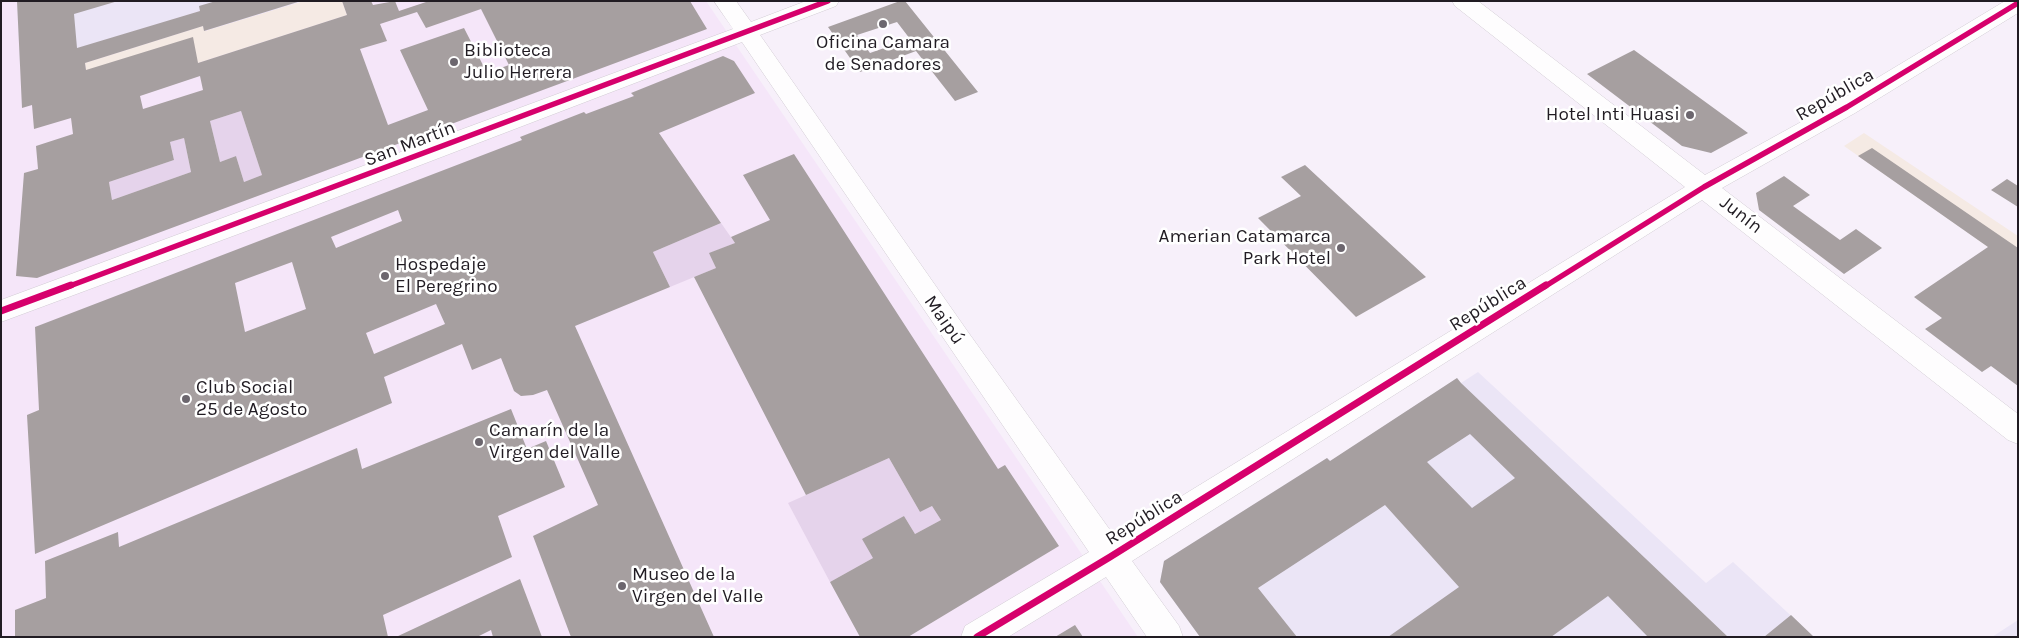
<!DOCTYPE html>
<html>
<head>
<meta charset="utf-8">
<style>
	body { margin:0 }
	#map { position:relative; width:2019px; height:638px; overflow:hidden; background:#f7f0fa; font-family:Karla,sans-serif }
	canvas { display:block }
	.frame { position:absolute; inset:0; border:2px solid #211c23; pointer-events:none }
</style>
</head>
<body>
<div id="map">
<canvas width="2019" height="638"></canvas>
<div class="frame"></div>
</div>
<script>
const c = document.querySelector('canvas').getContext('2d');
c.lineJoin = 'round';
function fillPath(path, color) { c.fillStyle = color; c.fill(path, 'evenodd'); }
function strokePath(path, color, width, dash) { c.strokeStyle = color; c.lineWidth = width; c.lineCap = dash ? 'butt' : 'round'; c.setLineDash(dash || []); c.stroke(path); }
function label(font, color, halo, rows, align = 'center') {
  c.font = font + ' Karla,sans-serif'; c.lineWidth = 5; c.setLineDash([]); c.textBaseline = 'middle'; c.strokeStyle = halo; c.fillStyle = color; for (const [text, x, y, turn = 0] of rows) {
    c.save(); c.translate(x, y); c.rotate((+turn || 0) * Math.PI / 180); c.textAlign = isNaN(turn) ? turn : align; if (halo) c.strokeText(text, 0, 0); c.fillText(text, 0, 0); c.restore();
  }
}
const built = new Path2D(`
	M1 1H706L1138 637H1Z`);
const industrial = new Path2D(`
	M303 1H342L347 15 198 63 86 70 85 63 203 26 205 31Z
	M1864 133 2018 236V262L2014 265 1844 146Z`);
const education = new Path2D(`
	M17 1H303L204 31 200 11 20 66Z
	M1478 372 1706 583 1733 562 1814 637H1200L1160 582 1164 561 1327 458 1331 461 1457 378 1461 383Z
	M2018 620V637H1992Z`);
const green = new Path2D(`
	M241 111 262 175 244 182 236 156 220 162 210 121Z
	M184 138 191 172 112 200 109 182 174 160 170 142Z
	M721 223 735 243 710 253 716 268 670 287 653 252Z
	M889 458 920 512 932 506 941 520 915 534 904 516 873 558 830 582 788 503Z`);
const building = new Path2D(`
	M17 1H118L74 14 77 48 200 11 199 6 216 1H301L204 31 203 26 85 63 86 70 193 37 198 63 347 15 342 1H371L373 5 395 1 399 11 429 1H690L707 29 37 278 16 276 24 173 38 169 36 146 73 134 71 118 34 129 32 105 22 108ZM481 9 509 65 487 73 464 28 400 50 428 110 388 125 360 49 387 41 380 24 417 12 426 28ZM200 76 203 90 143 109 140 96ZM241 111 262 175 244 182 236 156 220 162 210 121ZM184 138 191 172 112 200 109 182 174 160 170 142Z
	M900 1H905L978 92 955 101 916 51 860 72 828 27ZM897 22 910 39 870 53 857 35Z
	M1634 50 1748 133 1711 153 1682 146 1587 74Z
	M723 56 734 61 755 93 659 133 721 223 653 252 670 287 575 326 714 637H571L533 536 598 505 547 390 533 395 521 396 514 391 501 358 472 370 462 344 384 377 392 403 35 554 27 415 39 410 35 327 522 140 520 137 584 112 586 114 634 96 631 93ZM398 210 402 221 336 248 331 237ZM292 262 306 309 245 332 235 283ZM436 304 445 324 374 354 366 333Z
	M1872 148 2018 248V386L1991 366 1982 372 1925 329 1942 318 1914 297 1988 247 1858 156Z
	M794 154 998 469 1005 465 1059 546 908 637H860L830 582 873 558 862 539 904 516 915 534 941 520 932 506 920 512 889 458 806 495 694 277 716 268 709 253 735 243 731 237 770 220 743 175Z
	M1305 165 1426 277 1356 317 1258 218 1301 196 1281 177Z
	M1784 176 1810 195 1793 206 1840 240 1856 229 1882 248 1844 274 1759 210 1756 193Z
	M2007 179 2018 186V207L1991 190Z
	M1457 378 1461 383 1728 637H1648L1608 596 1551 637H1388L1459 587 1385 505 1258 588 1297 637H1200L1160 582 1164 561 1327 458 1330 461ZM1470 434 1515 478 1472 508 1427 462Z
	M511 409 527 449 546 441 565 487 498 516 512 557 383 615 388 637H15V610L46 598 45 561 118 532 119 547 357 448 362 469Z
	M520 579 542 637H493L491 630 477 637H396Z
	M1791 615 1814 637H1764Z
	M1075 625 1083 637H1055Z`);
const minor = new Path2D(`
	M714 1H736L751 22 806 1H839L836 6 760 35 968 332 1115 537 1685 187 1455 6 1452 1H1478L1705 175 1839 101 2005 1H2018V13L1855 113 1722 188 2018 414V444L2008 440 1702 200 1132 561 1179 626 1183 637H1147L1106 577 1008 637H961L965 626 1089 552 742 42 303 210 1 322V300L733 29Z`);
const cyclewayFar1 = new Path2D(`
	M67 287 828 1
	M1544 287 1704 187 1847 107 2018 3`);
const cycleway = new Path2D(`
	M1 311 71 285
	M977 637 1110 557 1546 285`);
const markers = [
	[883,24,5,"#6c666e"],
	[454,62,5,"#6c666e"],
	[1690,115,5,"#6c666e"],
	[1341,248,5,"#6c666e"],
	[385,276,5,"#6c666e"],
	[186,399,5,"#6c666e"],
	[479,442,5,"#6c666e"],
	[622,586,5,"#6c666e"]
];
const poiNames = [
	["Oficina Camara",883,43,"center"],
	["de Senadores",883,65,"center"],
	["Biblioteca",464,51],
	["Julio Herrera",464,73],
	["Hotel Inti Huasi",1680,115,"right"],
	["Amerian Catamarca",1331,237,"right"],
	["Park Hotel",1331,259,"right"],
	["Hospedaje",395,265],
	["El Peregrino",395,287],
	["Club Social",196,388],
	["25 de Agosto",196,410],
	["Camarín de la",489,431],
	["Virgen del Valle",489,453],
	["Museo de la",632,575],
	["Virgen del Valle",632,597]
];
const streetNames = [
	["República",1835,95,-30],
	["San Martín",410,144,-21],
	["Junín",1741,215,38],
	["República",1488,304,-32],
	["Maipú",944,320,55],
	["República",1144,518,-32]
];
fillPath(built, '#f5e6f9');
fillPath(industrial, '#f5eae4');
fillPath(education, '#ebe5f6');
fillPath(green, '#e5d3eb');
fillPath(building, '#a69fa0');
strokePath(minor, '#d2ccd4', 1);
fillPath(minor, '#fefdfe');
strokePath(cyclewayFar1, '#d6006c', 5.5);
strokePath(cycleway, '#d6006c', 7);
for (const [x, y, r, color] of markers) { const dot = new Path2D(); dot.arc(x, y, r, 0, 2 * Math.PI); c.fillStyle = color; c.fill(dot); strokePath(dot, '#fff', 2); }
label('19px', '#211c23', '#fff', poiNames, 'left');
label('19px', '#211c23', '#fff', streetNames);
</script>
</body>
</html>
